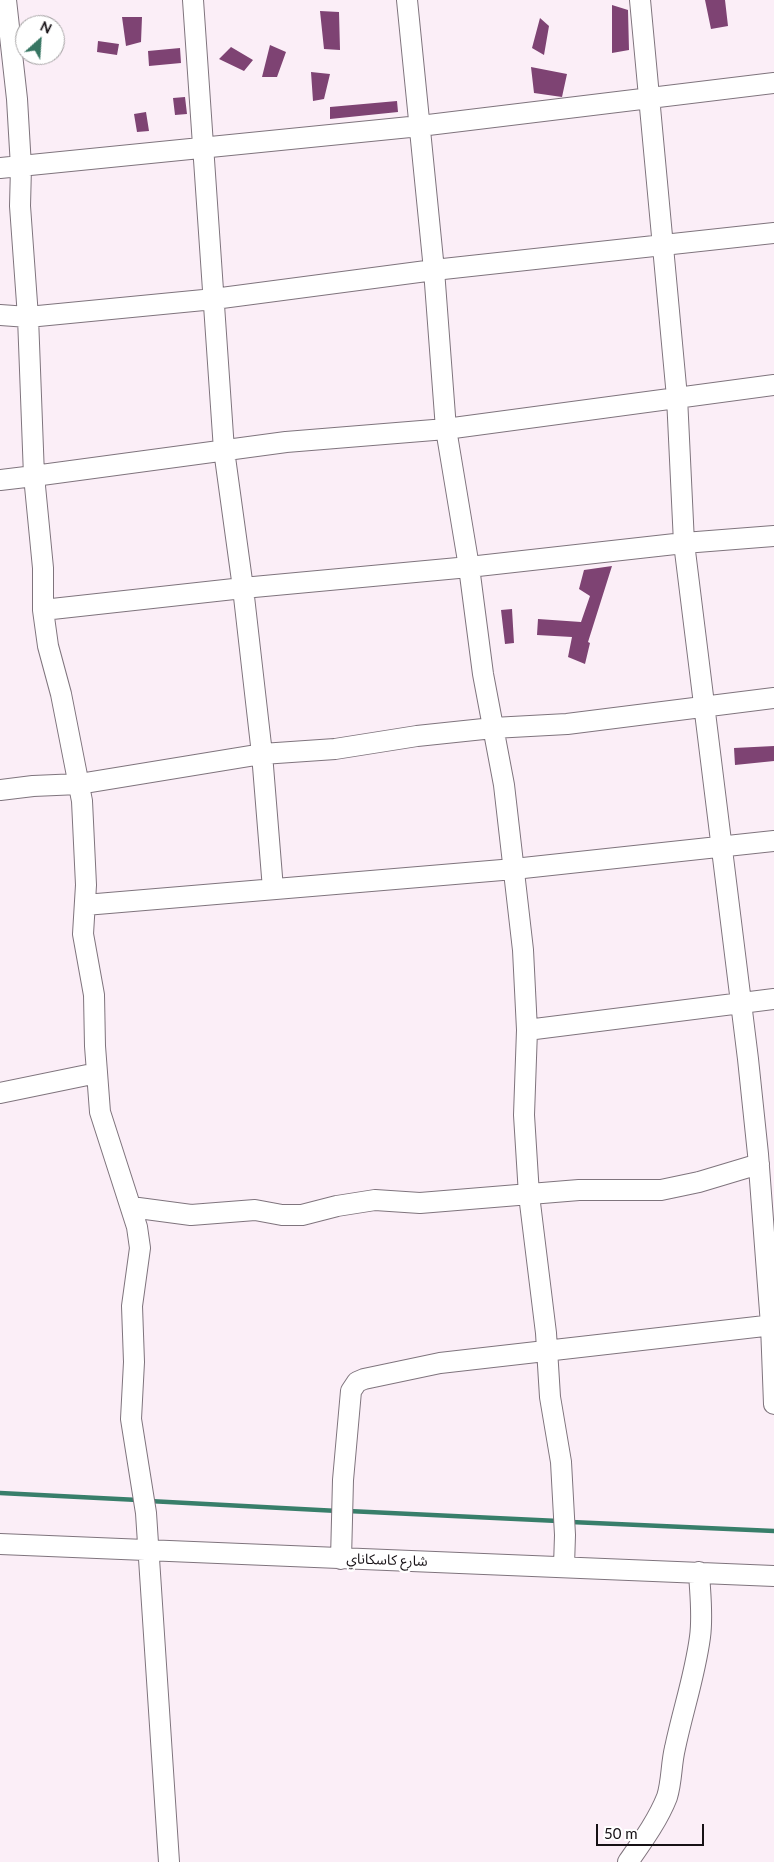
<!DOCTYPE html>
<html>
<head>
<meta charset="utf-8">
<style>
	body { margin:0 }
	#map { position:relative; width:774px; height:1862px; overflow:hidden; background:#fbeef7; font-family:Lato,sans-serif }
	canvas { display:block }
	.north { position:absolute; left:15px; top:15px; width:50px; height:50px; box-sizing:border-box; background:#fff; border:1px solid #a2a0a1; border-radius:50%; rotate:26deg; font-size:14px; font-weight:700; line-height:20px; text-align:center; color:#161115 }
	.north::after { content:''; display:block; margin:auto; width:18px; height:22px; background:#367562; clip-path:polygon(50% 0,100% 100%,50% 72%,0 100%) }
	.scale { position:absolute; left:596px; top:1824px; width:108px; height:22px; box-sizing:border-box; border:2px solid #161115; border-top:0; padding-left:6px; font-size:15px; line-height:18px; white-space:nowrap; color:#161115; -webkit-text-stroke:4px #fff; paint-order:stroke }
</style>
</head>
<body>
<div id="map">
<canvas width="774" height="1862"></canvas>
<div class="north">N</div>
<div class="scale">50 m</div>
</div>
<script>
const c = document.querySelector('canvas').getContext('2d');
c.lineJoin = 'round';
function strokePath(path, color, width, dash) { c.strokeStyle = color; c.lineWidth = width; c.lineCap = dash ? 'butt' : 'round'; c.setLineDash(dash || []); c.stroke(path); }
function fillPath(path, color) { c.fillStyle = color; c.fill(path, 'evenodd'); }
function label(font, color, halo, rows, align = 'center') {
  c.font = font + ' Lato,"Noto Sans Arabic",sans-serif'; c.lineWidth = 5; c.setLineDash([]); c.textBaseline = 'middle'; c.strokeStyle = halo; c.fillStyle = color; for (const [text, x, y, turn = 0] of rows) {
    c.save(); c.translate(x, y); c.rotate((+turn || 0) * Math.PI / 180); c.textAlign = isNaN(turn) ? turn : align; if (halo) c.strokeText(text, 0, 0); c.fillText(text, 0, 0); c.restore();
  }
}
const stream = new Path2D(`
	M0 1493 138 1500
	M149 1501 338 1511
	M348 1511 558 1521
	M571 1522 774 1531`);
const building = new Path2D(`
	M705 0H725L728 26 711 29Z
	M612 5 628 10 629 50 612 53Z
	M320 11 339 12 340 50 324 49Z
	M122 17H142L141 42 126 46Z
	M540 18 549 26 544 55 532 48Z
	M98 41 119 44 117 55 97 52Z
	M270 45 286 52 277 77H262Z
	M231 47 253 60 244 71 219 59Z
	M180 48 181 63 149 66 148 51Z
	M531 67 567 74 562 97 534 93Z
	M311 72 330 74 324 99 313 101Z
	M185 97 187 114 175 115 173 98Z
	M397 101 398 112 330 119V107Z
	M146 112 149 131 137 132 134 114Z
	M612 566 588 642 590 643 585 664 568 657 572 637 537 635 538 619 581 622 590 596 579 589 584 570Z
	M512 609 514 643 505 644 501 610Z
	M774 746V761L735 765 734 748Z`);
const minor = new Path2D(`
	M193 0 224 450 243 588 262 754 273 889
	M407 0 434 270 446 429 469 567 483 674 504 785 523 950 527 1030 524 1115 529 1195 546 1333 550 1397 561 1462 565 1535 564 1566
	M640 0 677 397 684 543 748 1059 758 1154 771 1325 774 1404
	M0 168 420 126 774 83
	M0 315 28 317 214 299 434 270 774 233
	M0 480 34 476 28 317 20 206 21 167 17 99 6 0
	M43 610 243 588 469 567 684 543 774 536
	M0 790 33 786 79 784 262 754 335 749 417 736 493 728 567 724 774 698
	M85 905 514 869 774 841
	M527 1030 774 999
	M0 1093 97 1073
	M131 1207 191 1215 255 1210 282 1215H302L337 1206 375 1200 420 1203 579 1190H661L699 1182 759 1164
	M0 1544 774 1576
	M341 1559 343 1480 351 1391 357 1382 364 1379 440 1363 774 1325
	M169 1862 146 1513 131 1419 134 1362 132 1306 140 1248 137 1227 100 1112 95 1046 94 995 83 934 86 885 82 801 61 694 48 646 43 610V568L34 476 286 442 446 429 774 385
	M628 1862C642 1842 658 1820 667 1797 672 1781 671 1764 675 1748 683 1710 695 1675 700 1637 703 1615 700 1593 699 1572`);
const streetNames = [
	["شارع كاسكاناي",387,1560,2]
];
strokePath(stream, '#387e6a', 4.5);
fillPath(building, '#7e4373');
strokePath(minor, '#7f747d', 22);
strokePath(minor, '#fff', 20);
label('14px', '#161115', '#fff', streetNames);
</script>
</body>
</html>
